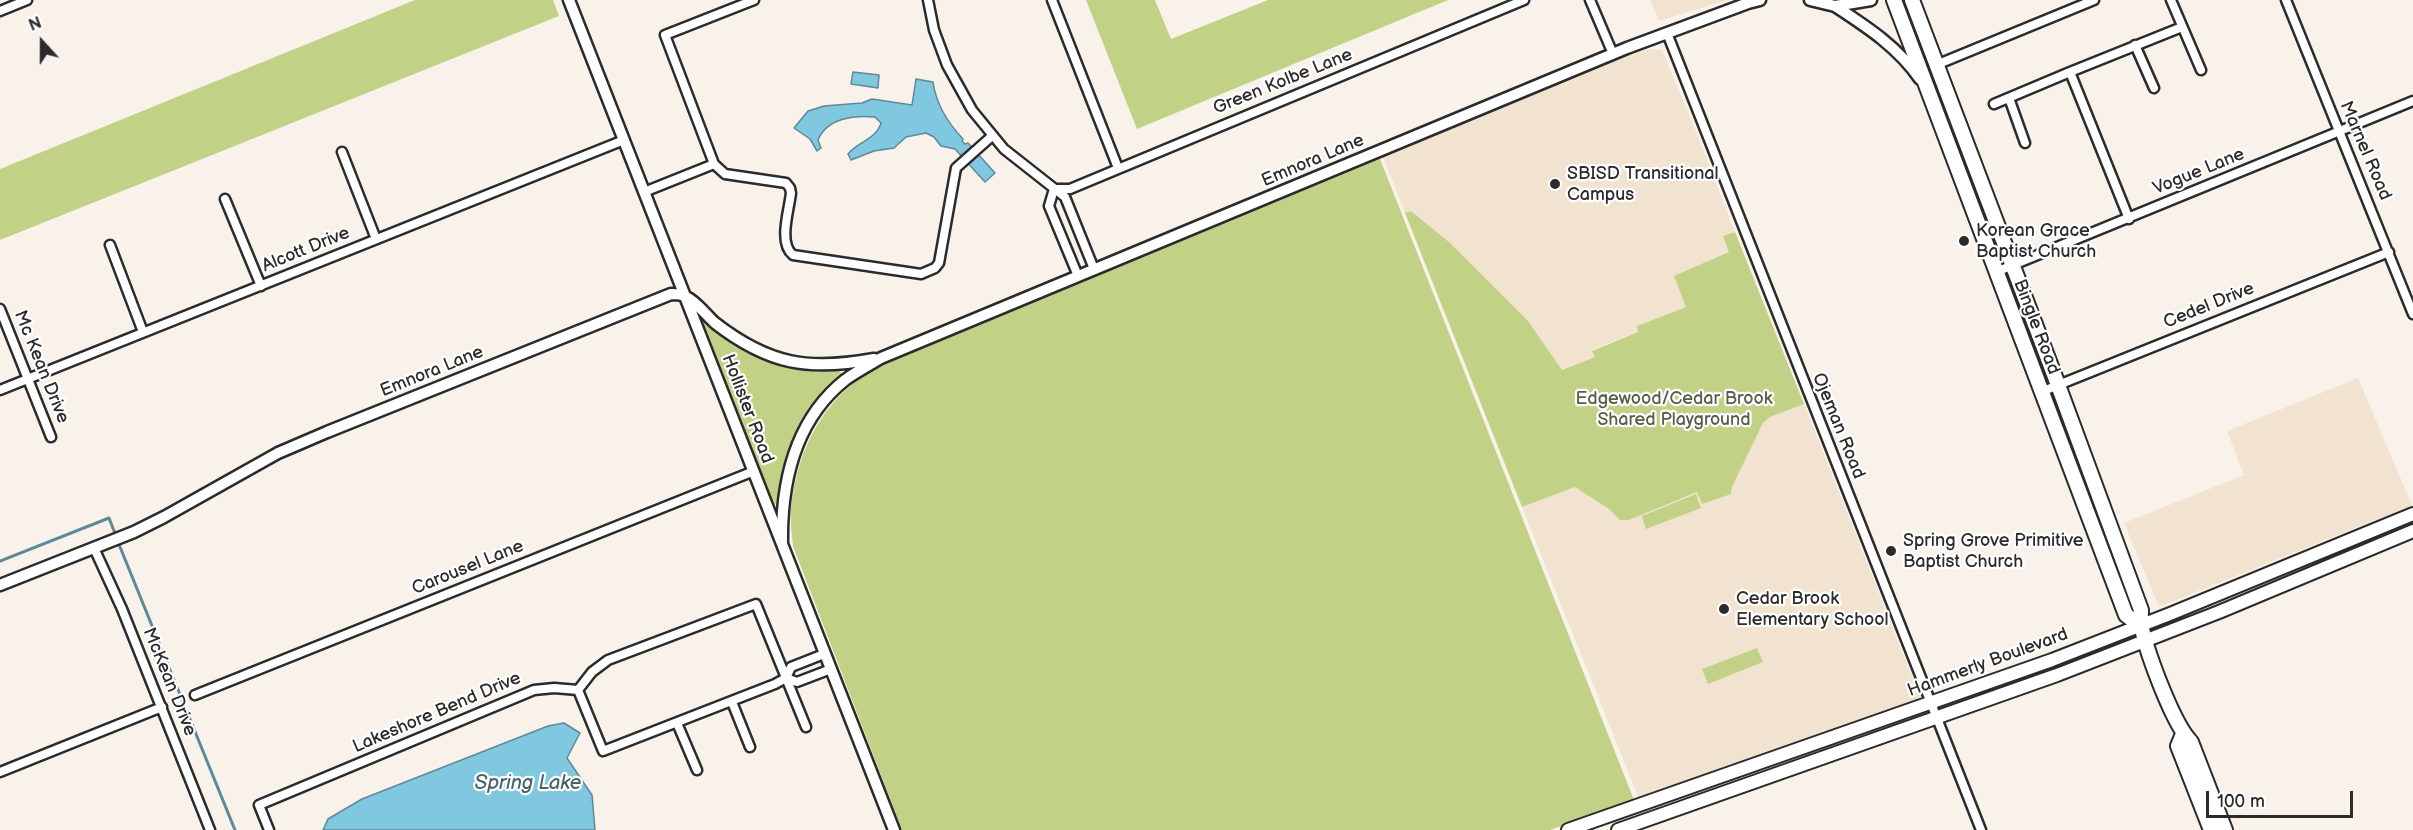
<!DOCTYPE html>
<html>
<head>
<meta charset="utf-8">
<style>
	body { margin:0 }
	#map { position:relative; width:2413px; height:830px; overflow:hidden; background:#f9f2ea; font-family:"Balsamiq Sans",sans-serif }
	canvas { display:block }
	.north { position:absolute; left:12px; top:12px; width:60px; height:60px; -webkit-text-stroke:4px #fff; paint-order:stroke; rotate:339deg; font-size:16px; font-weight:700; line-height:24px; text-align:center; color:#2b2b2b }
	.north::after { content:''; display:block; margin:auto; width:21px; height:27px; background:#2b2b2b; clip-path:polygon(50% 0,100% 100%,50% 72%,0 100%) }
	.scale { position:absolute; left:2206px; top:791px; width:147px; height:27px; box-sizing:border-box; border:3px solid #2b2b2b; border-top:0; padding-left:8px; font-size:18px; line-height:21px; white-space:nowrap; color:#2b2b2b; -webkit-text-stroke:4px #fff; paint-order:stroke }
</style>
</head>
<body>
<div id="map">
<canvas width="2413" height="830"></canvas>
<div class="north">N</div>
<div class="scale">100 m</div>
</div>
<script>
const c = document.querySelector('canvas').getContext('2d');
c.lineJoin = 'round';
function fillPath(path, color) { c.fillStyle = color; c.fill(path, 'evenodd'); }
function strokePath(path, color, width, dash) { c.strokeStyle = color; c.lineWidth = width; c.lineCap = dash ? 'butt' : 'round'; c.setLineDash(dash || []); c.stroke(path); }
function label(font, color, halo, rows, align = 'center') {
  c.font = font + ' "Balsamiq Sans",sans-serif'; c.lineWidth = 4.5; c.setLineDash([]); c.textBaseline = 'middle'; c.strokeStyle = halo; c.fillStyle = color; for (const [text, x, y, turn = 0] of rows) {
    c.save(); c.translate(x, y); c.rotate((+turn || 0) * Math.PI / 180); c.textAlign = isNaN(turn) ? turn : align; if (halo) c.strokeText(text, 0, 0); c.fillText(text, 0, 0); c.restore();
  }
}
const built = new Path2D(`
	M1650 0H1727L1659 21Z
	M1649 49 1662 50 1695 129 1735 232 1723 236 1730 252 1686 307 1637 326 1639 331 1592 350 1595 357 1561 370 1528 321 1411 211 1405 213 1383 157 1587 70Z
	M2358 378 2412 505 2159 607 2124 523 2244 475 2227 431Z
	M1804 404 1921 699 1639 799 1522 507 1575 486 1609 509 1620 520H1629L1697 492 1731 494 1732 487 1763 423 1770 417Z`);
const green = new Path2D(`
	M415 0H553L559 16 0 240V169Z
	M1086 0H1155L1171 39 1268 0H1448L1137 129Z
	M1380 159 1634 800 1550 830H902L793 546C792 534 790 521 791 509 796 458 817 409 860 378 869 371 882 366 893 361Z
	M1411 211 1450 243 1528 321 1562 370 1595 357 1592 351 1638 332 1637 326 1686 307 1674 276 1729 252 1723 236 1735 232 1804 404 1770 417 1763 423 1732 487 1731 494 1702 504 1697 492 1629 520H1620L1609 509 1575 487 1522 507 1405 213Z
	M706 320C731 337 754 356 783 365 801 370 821 370 839 370L842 375 820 402 779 504 776 505 770 497 702 323Z
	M1696 494 1701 508 1646 529 1642 516Z
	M1757 648 1763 662 1708 684 1702 669Z`);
const water = new Path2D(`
	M853 72 879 75 878 88 851 84Z
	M916 79 933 82C936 104 948 123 963 139L962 141 965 144 968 143 995 173 985 182 955 149 941 146 934 137 926 133 906 137 894 148 874 151 851 160 848 154C858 141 876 140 881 123L875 117C854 115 827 118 818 140L821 148 817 151 810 139 794 128 808 111 824 106 862 103 872 99 912 105Z
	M564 723 580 733 567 758 592 795 595 830H323L328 819 362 799 548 726Z`);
const stream = new Path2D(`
	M118 542 235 830
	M0 561 109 518 116 536`);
const minor = new Path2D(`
	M928 0 934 30 947 65 972 110 1004 149 1065 197 1094 269
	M1052 0 1118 168
	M1590 0 1613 54
	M2171 0 2201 70
	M2286 0 2413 314
	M0 11 27 0
	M1667 33 1981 830
	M2135 45 2154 88
	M1936 65 2094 0
	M2009 98 2025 143
	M1994 104 2070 72
	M342 152 376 239
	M714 164 665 35 754 0
	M1054 189H1070L1524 0
	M1054 189 1049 206 1078 276
	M644 192 714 164 725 174 786 183 790 188 791 193C789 211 778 243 793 255L921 274 935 268 939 263 956 168 992 136
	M225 199 261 286
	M2129 219 2070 72 2182 27
	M110 245 143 332
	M1996 272 2413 101
	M0 309 51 437
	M0 390 624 140
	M2041 392 2389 252
	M94 548 122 609 210 830
	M786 678 797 682 831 669
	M578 690 603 751 775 684 786 678 791 667 824 654
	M195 695 754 471
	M732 702 750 747
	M677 723 697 770
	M0 772 162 707
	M269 830 259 805 534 690 554 688 578 690 592 672 608 660 756 604 806 727`);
const tertiary = new Path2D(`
	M569 0 894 830
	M1810 0 1835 6 1871 0
	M1835 6C1867 27 1898 47 1920 79
	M782 544C781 483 795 420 845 380 856 372 869 365 881 358L1627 48 1748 3 1760 0
	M0 585 134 532 164 517 278 453 327 432 671 294C674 294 681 294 684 296 695 300 706 315 715 323 769 365 809 371 874 359`);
const secondary = new Path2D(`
	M1568 830 2052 660 2170 614 2413 514
	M1618 830 2057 675 2219 612 2413 531`);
const primary = new Path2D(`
	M1894 0 2126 615 2141 626
	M1912 0 2058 385 2141 610C2141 616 2140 623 2142 629 2148 655 2173 724 2191 742L2225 830
	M2183 734 2178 746 2211 830`);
const markers = [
	[1555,184,6,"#2b2b2b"],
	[1964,241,6,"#2b2b2b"],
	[1891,551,6,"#2b2b2b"],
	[1724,609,6,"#2b2b2b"]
];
const streetNames = [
	["Green Kolbe Lane",1283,82,-22],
	["Marnel Road",2365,151,67],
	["Emnora Lane",1313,161,-23],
	["Vogue Lane",2199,172,-22],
	["Alcott Drive",306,250,-22],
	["Cedel Drive",2209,306,-22],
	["Bingle Road",2036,327,69],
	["Mc Kean Drive",41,367,68],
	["Emnora Lane",432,372,-22],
	["Hollister Road",747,409,69],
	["Ojeman Road",1838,426,68],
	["Carousel Lane",468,568,-22],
	["Hammerly Boulevard",1988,663,-20],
	["McKean Drive",169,682,68],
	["Lakeshore Bend Drive",437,713,-23]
];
const poiNames = [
	["SBISD Transitional",1567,174],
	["Campus",1567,195],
	["Korean Grace",1976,231],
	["Baptist Church",1976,252],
	["Spring Grove Primitive",1903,541],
	["Baptist Church",1903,562],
	["Cedar Brook",1736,599],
	["Elementary School",1736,620]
];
const parkNames = [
	["Edgewood/Cedar Brook",1674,399],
	["Shared Playground",1674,420]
];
const waterNames = [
	["Spring Lake",528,784]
];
fillPath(built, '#f2e3d0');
fillPath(green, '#c1d287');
fillPath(water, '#7fc8e0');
strokePath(water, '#5d8998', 1.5);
strokePath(stream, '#5d8998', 3);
strokePath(minor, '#2b2b2b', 13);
strokePath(tertiary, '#2b2b2b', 15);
strokePath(secondary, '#2b2b2b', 16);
strokePath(primary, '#2b2b2b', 18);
strokePath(minor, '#fff', 8);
strokePath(tertiary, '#fff', 10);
strokePath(secondary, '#fff', 12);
strokePath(primary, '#fff', 14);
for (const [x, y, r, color] of markers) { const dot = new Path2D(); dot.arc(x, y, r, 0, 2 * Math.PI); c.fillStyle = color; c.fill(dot); strokePath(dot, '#fff', 2); }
label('18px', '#2b2b2b', '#fff', streetNames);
label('18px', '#2b2b2b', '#fff', poiNames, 'left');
label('18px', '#585d47', '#fff', parkNames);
label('italic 20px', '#48626a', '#fff', waterNames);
</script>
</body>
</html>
